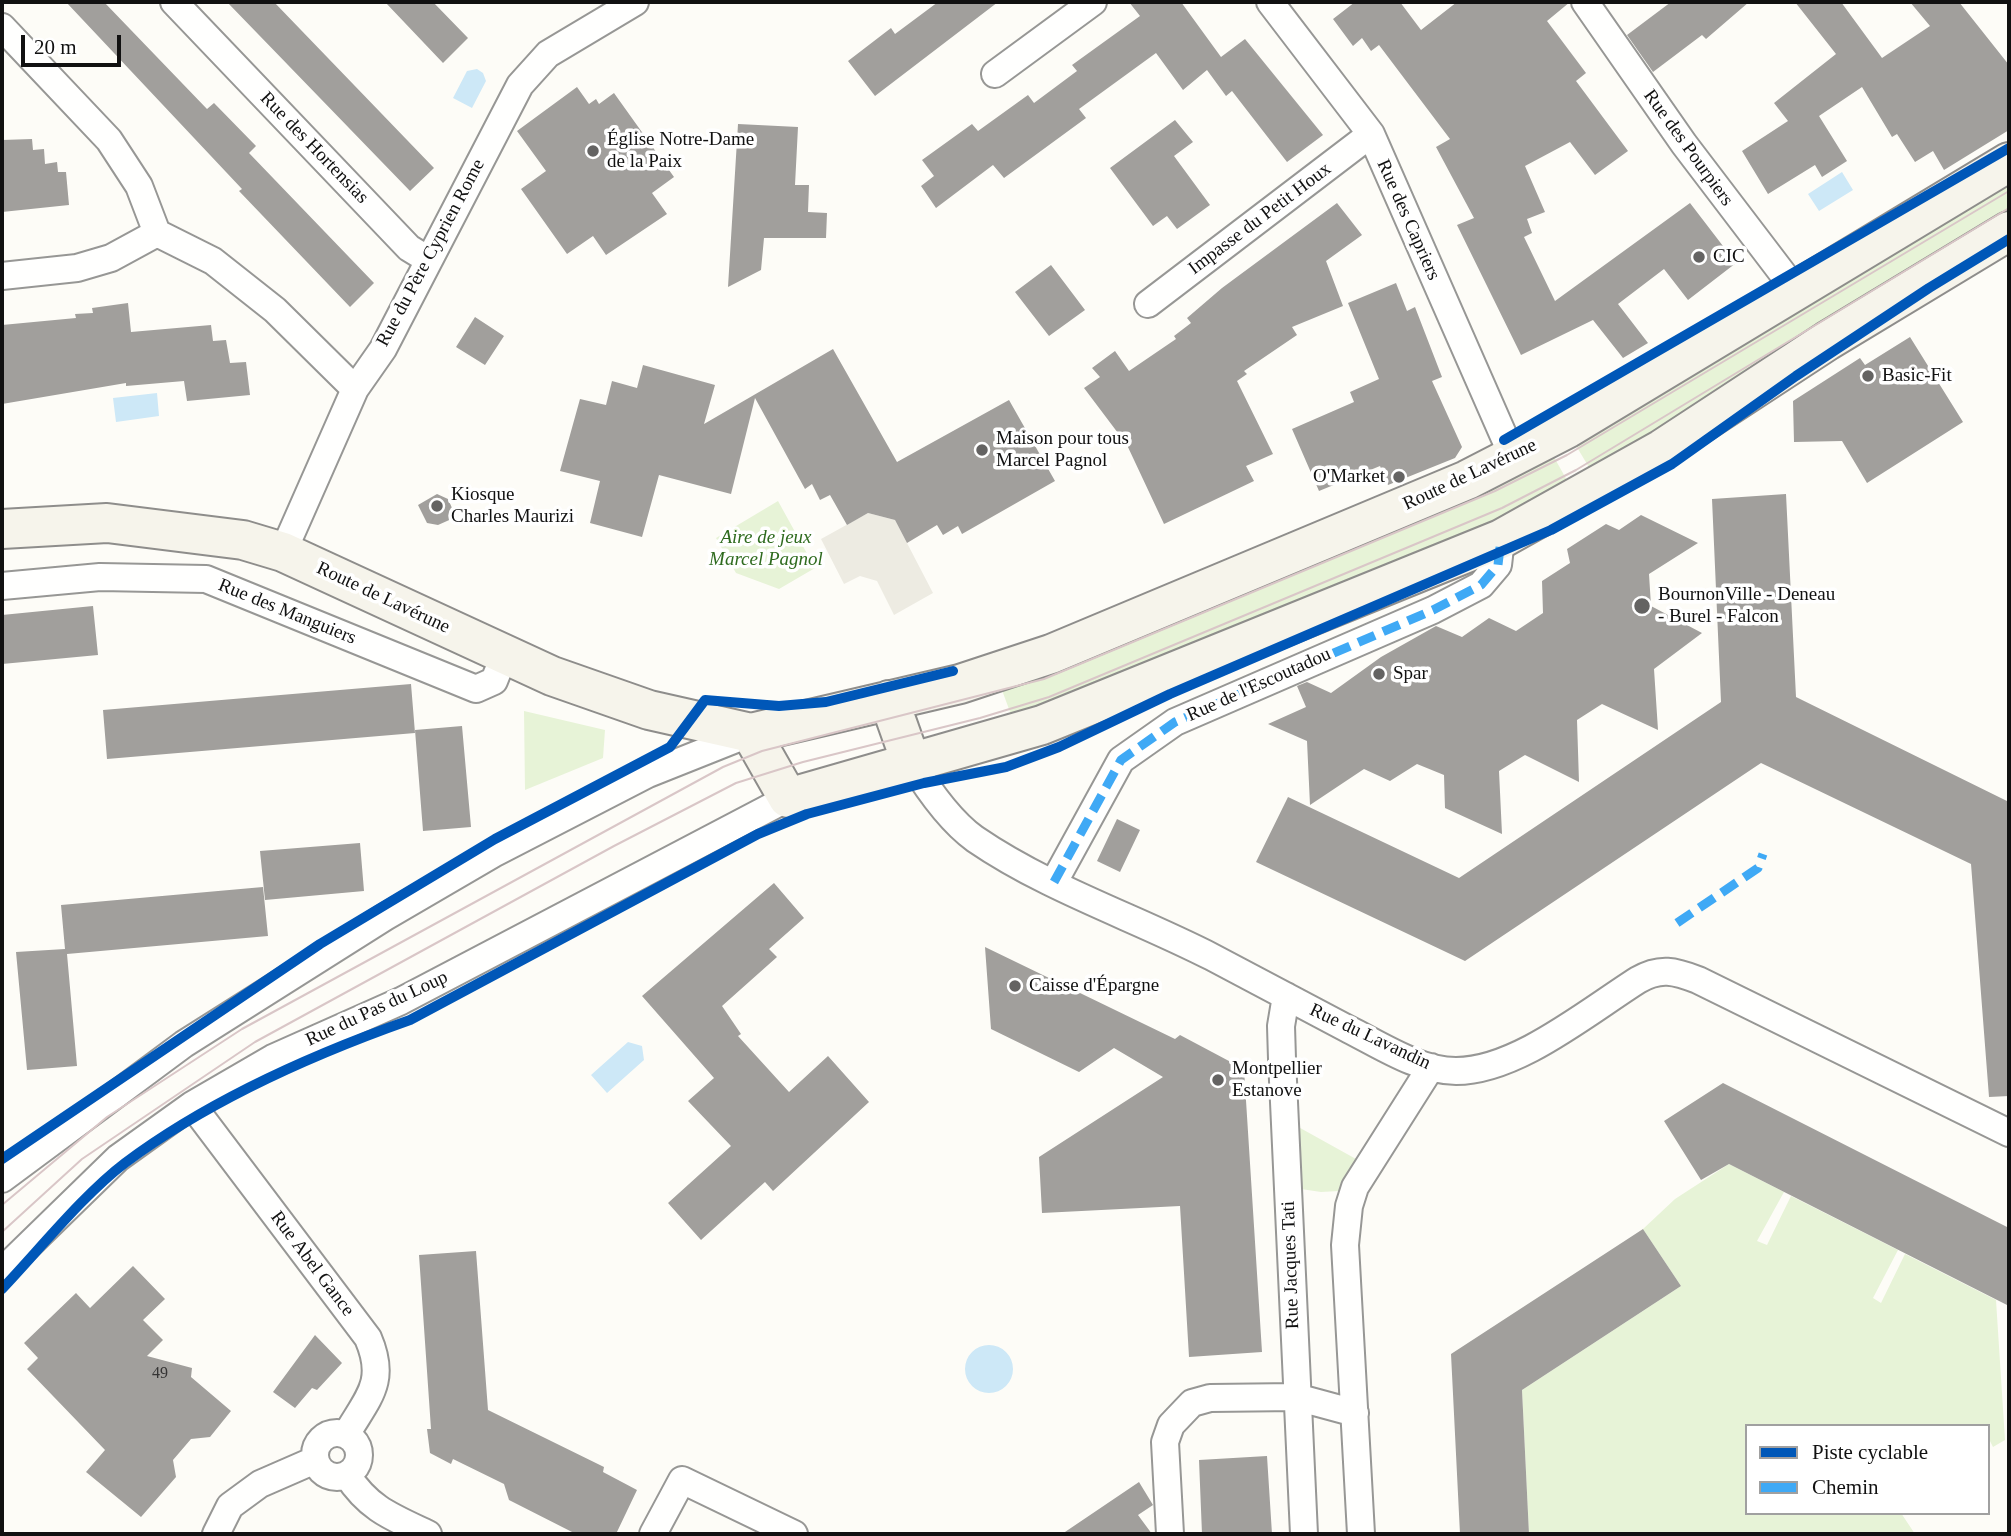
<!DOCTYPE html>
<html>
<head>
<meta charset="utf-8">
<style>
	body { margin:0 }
	#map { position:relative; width:2011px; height:1536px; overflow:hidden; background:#fdfcf7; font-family:Georgia,serif }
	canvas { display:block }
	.frame { position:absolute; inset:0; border:4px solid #111; pointer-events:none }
	.legend { position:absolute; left:1745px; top:1424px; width:245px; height:91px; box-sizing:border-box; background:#fff; border:2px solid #a0a0a0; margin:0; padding:9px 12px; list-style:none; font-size:21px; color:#111 }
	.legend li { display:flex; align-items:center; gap:14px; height:35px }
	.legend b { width:35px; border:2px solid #a0a0a0 }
	.scale { position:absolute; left:21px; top:35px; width:100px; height:32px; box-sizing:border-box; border:4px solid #111; border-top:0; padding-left:9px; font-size:21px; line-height:24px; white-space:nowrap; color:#111; -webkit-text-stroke:5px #fff; paint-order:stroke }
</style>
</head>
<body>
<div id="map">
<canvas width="2011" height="1536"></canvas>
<div class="frame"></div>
<ul class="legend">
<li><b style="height:9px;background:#0057b8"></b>Piste cyclable</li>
<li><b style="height:9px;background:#3fa9f5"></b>Chemin</li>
</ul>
<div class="scale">20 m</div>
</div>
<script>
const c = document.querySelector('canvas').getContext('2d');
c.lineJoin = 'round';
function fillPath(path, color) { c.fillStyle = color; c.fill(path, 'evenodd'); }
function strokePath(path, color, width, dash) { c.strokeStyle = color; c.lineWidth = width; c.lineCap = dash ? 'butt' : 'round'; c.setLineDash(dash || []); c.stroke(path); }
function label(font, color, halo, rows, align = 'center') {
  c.font = font + ' Georgia,serif'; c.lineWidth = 7; c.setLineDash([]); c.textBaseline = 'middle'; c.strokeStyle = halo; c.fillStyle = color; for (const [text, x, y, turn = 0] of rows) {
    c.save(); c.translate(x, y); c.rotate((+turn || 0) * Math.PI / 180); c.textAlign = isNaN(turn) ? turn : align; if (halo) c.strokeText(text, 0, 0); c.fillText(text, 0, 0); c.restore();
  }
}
const green = new Path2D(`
	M2009 174V218L1596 479 1572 439Z
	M1550 450 1573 491 1013 720 999 682Z
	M778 501 815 568 779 589 736 573 716 538Z
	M524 711 605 730 603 758 525 790Z
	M1293 1124 1356 1159 1339 1191 1321 1192 1301 1189 1296 1179Z
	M1729 1164 1784 1192 1757 1241 1767 1245 1791 1196 1898 1250 1873 1298 1881 1303 1905 1254 1996 1300 2005 1440 1993 1447 1988 1437V1426H1747V1513H1901L1915 1534H1529L1522 1390 1681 1286 1643 1229 1675 1199Z`);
const plaza = new Path2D(`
	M868 513 895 520 933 593 894 615 877 581 860 576 844 584 821 539Z`);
const water = new Path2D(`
	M477 69 483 73 486 81 472 108 453 98 467 71Z
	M1842 172 1853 190 1819 211 1808 194Z
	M157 393 159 416 116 422 113 398Z
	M628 1042 642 1046 644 1060 607 1093 591 1075Z
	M965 1369a24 24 0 1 1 48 0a24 24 0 1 1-48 0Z`);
const building = new Path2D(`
	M66 2H104L207 109 214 103 256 146 249 153 374 283 350 307 239 191 242 189Z
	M227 2H274L434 168 410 191Z
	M385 2H433L468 38 443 63Z
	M938 2H998L875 96 848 61 891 28 895 34Z
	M1129 2H1181L1221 57 1245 39 1323 135 1287 162 1232 91 1226 96 1207 70 1183 90 1156 53 1079 109 1086 118 1004 178 993 165 936 208 921 186 934 176 922 160 972 124 978 131 1028 95 1034 103 1077 71 1072 65 1140 16Z
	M1355 2H1400L1421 30 1457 2H1570L1547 21 1586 73 1576 81 1628 151 1595 175 1570 142 1525 166 1545 212 1527 219 1532 233 1524 237 1555 301 1690 203 1736 263 1688 300 1664 269 1618 304 1648 343 1623 358 1593 320 1521 355 1457 225 1474 218 1436 147 1450 139 1379 45 1371 51 1362 38 1353 46 1333 19Z
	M1671 2H1749L1706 39 1702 35 1653 72 1627 35Z
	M1795 2H1841L1882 58 1930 26 1910 2H1959L2009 65V130L1944 170 1933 151 1915 162 1897 134 1892 137 1862 87 1819 116 1847 161 1822 177 1815 165 1768 194 1742 151 1788 121 1774 103 1836 54Z
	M577 87 589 104 596 99 599 104 614 93 674 177 652 193 667 214 606 255 593 236 567 254 521 189 546 171 517 131Z
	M1175 120 1193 142 1174 156 1210 205 1177 229 1167 216 1153 226 1110 168Z
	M738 124 798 127 795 185H809L808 212 827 213 826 238H764L761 270 728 287Z
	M32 139 33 150 44 149 45 164 57 162 58 172H66L69 205 2 212V140Z
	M1337 203 1362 235 1326 261 1343 306 1292 327 1297 335 1244 371 1247 374 1237 381 1273 454 1246 466 1254 481 1164 524 1127 445 1084 388 1100 377 1092 368 1115 351 1129 371 1176 339 1174 336 1191 323 1187 318 1222 288Z
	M1051 265 1085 310 1049 336 1015 292Z
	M1396 283 1407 311 1415 307 1425 333 1442 377 1432 381 1462 447 1455 458 1388 485 1380 466 1319 491 1292 429 1354 402 1350 392 1379 379 1348 303Z
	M128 303 131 332 211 325 213 341 226 340 230 363 246 362 250 395 187 401 184 381 126 386V383L2 404V325L76 318 75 314 93 313 92 308Z
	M475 317 504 336 485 365 456 347Z
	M1910 337 1963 422 1867 483 1842 441 1794 442 1793 401 1860 358 1865 365Z
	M833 349 897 462 1009 400 1055 481 962 534 958 526 943 535 937 525 907 543 895 520 868 513 847 525 830 495 820 500 812 484 805 489 755 398 731 494 659 475 642 537 590 523 600 481 560 471 580 399 606 405 612 381 637 388 643 365 715 385 704 424Z
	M437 494 448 499 456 517 438 525 427 523 418 505Z
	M1786 494 1796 697 2009 802V1096L1989 1097 1971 864 1761 763 1465 961 1256 862 1288 797 1459 878 1721 702 1712 499Z
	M1641 515 1698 543 1649 574 1651 606 1702 633 1654 669 1658 730 1602 704 1577 720 1579 782 1525 755 1499 771 1502 834 1445 808 1444 775 1417 764 1390 781 1364 769 1310 805 1307 741 1268 724 1306 707 1297 686 1307 682 1331 693 1381 657 1436 626 1462 637 1489 618 1516 631 1543 613 1542 581 1570 563 1567 549 1606 524 1619 530Z
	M93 606 98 655 2 664V615Z
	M411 684 415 733 107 759 103 710Z
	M462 726 471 827 423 831 415 730Z
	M1117 819 1140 830 1120 872 1097 861Z
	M360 843 364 891 265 900 260 851Z
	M774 883 804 918 769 949 777 957 722 1006 741 1034 738 1036 789 1092 828 1056 869 1102 773 1191 765 1182 701 1240 668 1203 731 1146 688 1101 714 1078 642 996Z
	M263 887 268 936 67 954 77 1066 27 1070 16 952 65 949 61 905Z
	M985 947 1175 1039 1180 1035 1244 1069 1262 1352 1189 1357 1180 1206 1042 1213 1039 1157 1163 1077 1114 1048 1079 1072 991 1029Z
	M1723 1083 2009 1228V1306L1729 1164 1701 1180 1664 1121Z
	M1643 1229 1681 1286 1522 1390 1529 1534H1460L1451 1354Z
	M476 1251 488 1410 604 1467 603 1472 637 1490 616 1534H576L509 1500 504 1484 453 1459 451 1464 430 1453 427 1429H431L419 1255Z
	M133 1266 165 1299 143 1320 163 1340 147 1356 192 1368 191 1377 231 1411 210 1437 191 1439 173 1460 176 1477 141 1517 86 1472 105 1450 27 1369 38 1358 24 1343 76 1293 90 1308Z
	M315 1335 342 1363 317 1390 312 1388 295 1408 273 1392Z
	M1267 1456 1272 1534H1202L1199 1460Z
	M1139 1482 1153 1505 1138 1515 1152 1534H1062Z`);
const street = new Path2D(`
	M174 2 409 248 427 259
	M1270 2 1371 134 1513 457
	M1585 2 1684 144 1796 291
	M2 27 109 140 139 186 157 233 213 261 275 310 355 389
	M995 74 1093 2
	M2 276 77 268 111 258 157 233
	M1148 304 1371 134
	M283 552 355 389 383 349 520 85 548 54 635 2
	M2 586 100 577 206 579 476 689 494 681 504 656
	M911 762C927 788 950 821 975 839 1048 889 1134 917 1212 957 1258 981 1303 1005 1348 1029 1380 1045 1419 1071 1456 1071 1516 1071 1586 1013 1638 980 1660 967 1675 971 1698 980L2009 1133
	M1054 882 1121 760 1175 722 1433 610 1481 585 1498 565 1501 539
	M1286 996 1281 1026 1282 1059 1304 1534
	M192 1105 368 1338C387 1382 368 1397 346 1435
	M2 1179 184 1044 385 917 493 854 648 774 751 733
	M2 1271 118 1158 192 1105 273 1058 401 1001 788 798
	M315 1455a22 22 0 1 1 44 0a22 22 0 1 1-44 0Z
	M347 1475C369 1509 392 1517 428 1534
	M216 1534 230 1506 260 1484 315 1460
	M653 1534 682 1480 794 1534
	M1170 1534 1165 1442 1171 1425 1192 1403 1210 1398 1296 1397 1355 1413
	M1361 1534 1345 1245 1349 1206 1355 1187 1431 1067`);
const secondary = new Path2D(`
	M2 529 107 523 243 540 283 552 552 676 649 710 751 733 960 684 1051 654 1467 480 1568 428 2009 162
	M889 700 911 762
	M751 733 788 798 1042 725 1501 539 1662 449 1827 341 2009 231`);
const tram = new Path2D(`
	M2 1205 107 1117 242 1029 723 767 762 751 1044 679 1495 491 1567 455 2009 191
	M2 1232 82 1159 255 1042 614 846 736 783 803 762 980 718 1049 697 1502 508 1576 470 2009 208`);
const quiet = new Path2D(`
	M1054 882 1121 760 1175 722 1433 610 1481 585 1498 565 1501 539
	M1677 923 1758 868 1763 854`);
const cycleway = new Path2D(`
	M1504 440 2009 148
	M2 1159 320 944 495 839 670 747 705 700 779 706 826 702 953 671
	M2 1289C39 1250 84 1194 125 1163 209 1100 311 1055 410 1020L758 834 807 814 924 783 1006 767 1059 747 1170 694 1551 530 1672 464 1796 376 1929 288 2009 239`);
const markers = [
	[593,151,7,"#646362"],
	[1699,257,7,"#646362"],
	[1868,376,7,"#646362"],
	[982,450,7,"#646362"],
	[1399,477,7,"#646362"],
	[437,506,7,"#646362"],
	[1642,606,9,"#646362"],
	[1379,674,7,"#646362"],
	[1015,986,7,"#646362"],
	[1218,1080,7,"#646362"]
];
const numberNames = [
	["49",160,1374]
];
const poiNames = [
	["Église Notre-Dame",607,140],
	["de la Paix",607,162],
	["CIC",1713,257],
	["Basic-Fit",1882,376],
	["Maison pour tous",996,439],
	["Marcel Pagnol",996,461],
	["O'Market",1385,477,"right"],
	["Kiosque",451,495],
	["Charles Maurizi",451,517],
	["BournonVille - Deneau",1658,595],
	["- Burel - Falcon",1658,617],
	["Spar",1393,674],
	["Caisse d'Épargne",1029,986],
	["Montpellier",1232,1069],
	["Estanove",1232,1091]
];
const streetNames = [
	["Rue des Hortensias",314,148,46],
	["Rue des Pourpiers",1688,148,54],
	["Impasse du Petit Houx",1260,219,-37],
	["Rue des Capriers",1408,220,66],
	["Rue du Père Cyprien Rome",431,253,-62],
	["Route de Lavérune",1470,475,-25],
	["Route de Lavérune",383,598,25],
	["Rue des Manguiers",287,612,22],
	["Rue de l'Escoutadou",1259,685,-24],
	["Rue du Pas du Loup",377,1009,-25],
	["Rue du Lavandin",1370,1037,25],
	["Rue Abel Gance",312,1264,53],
	["Rue Jacques Tati",1291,1265,-92]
];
const parkNames = [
	["Aire de jeux",766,538],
	["Marcel Pagnol",766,560]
];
fillPath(green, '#e7f3d7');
fillPath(plaza, '#edebe2');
fillPath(water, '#cde8f7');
fillPath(building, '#a19f9c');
strokePath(street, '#979795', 30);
strokePath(secondary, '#8e8d8b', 42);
strokePath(street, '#fffffe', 26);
strokePath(secondary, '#f6f4eb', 38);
strokePath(tram, '#d9c6c7', 2);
strokePath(quiet, '#3fa9f5', 9, [18, 9]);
strokePath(cycleway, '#0057b8', 10);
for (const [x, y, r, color] of markers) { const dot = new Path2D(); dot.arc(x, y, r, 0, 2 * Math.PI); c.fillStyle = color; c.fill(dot); strokePath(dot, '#fff', 2.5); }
label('16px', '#353434', null, numberNames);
label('19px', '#111', '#fff', poiNames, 'left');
label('19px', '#111', '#fff', streetNames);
label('italic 19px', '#2f6b1f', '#fff', parkNames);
</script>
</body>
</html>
